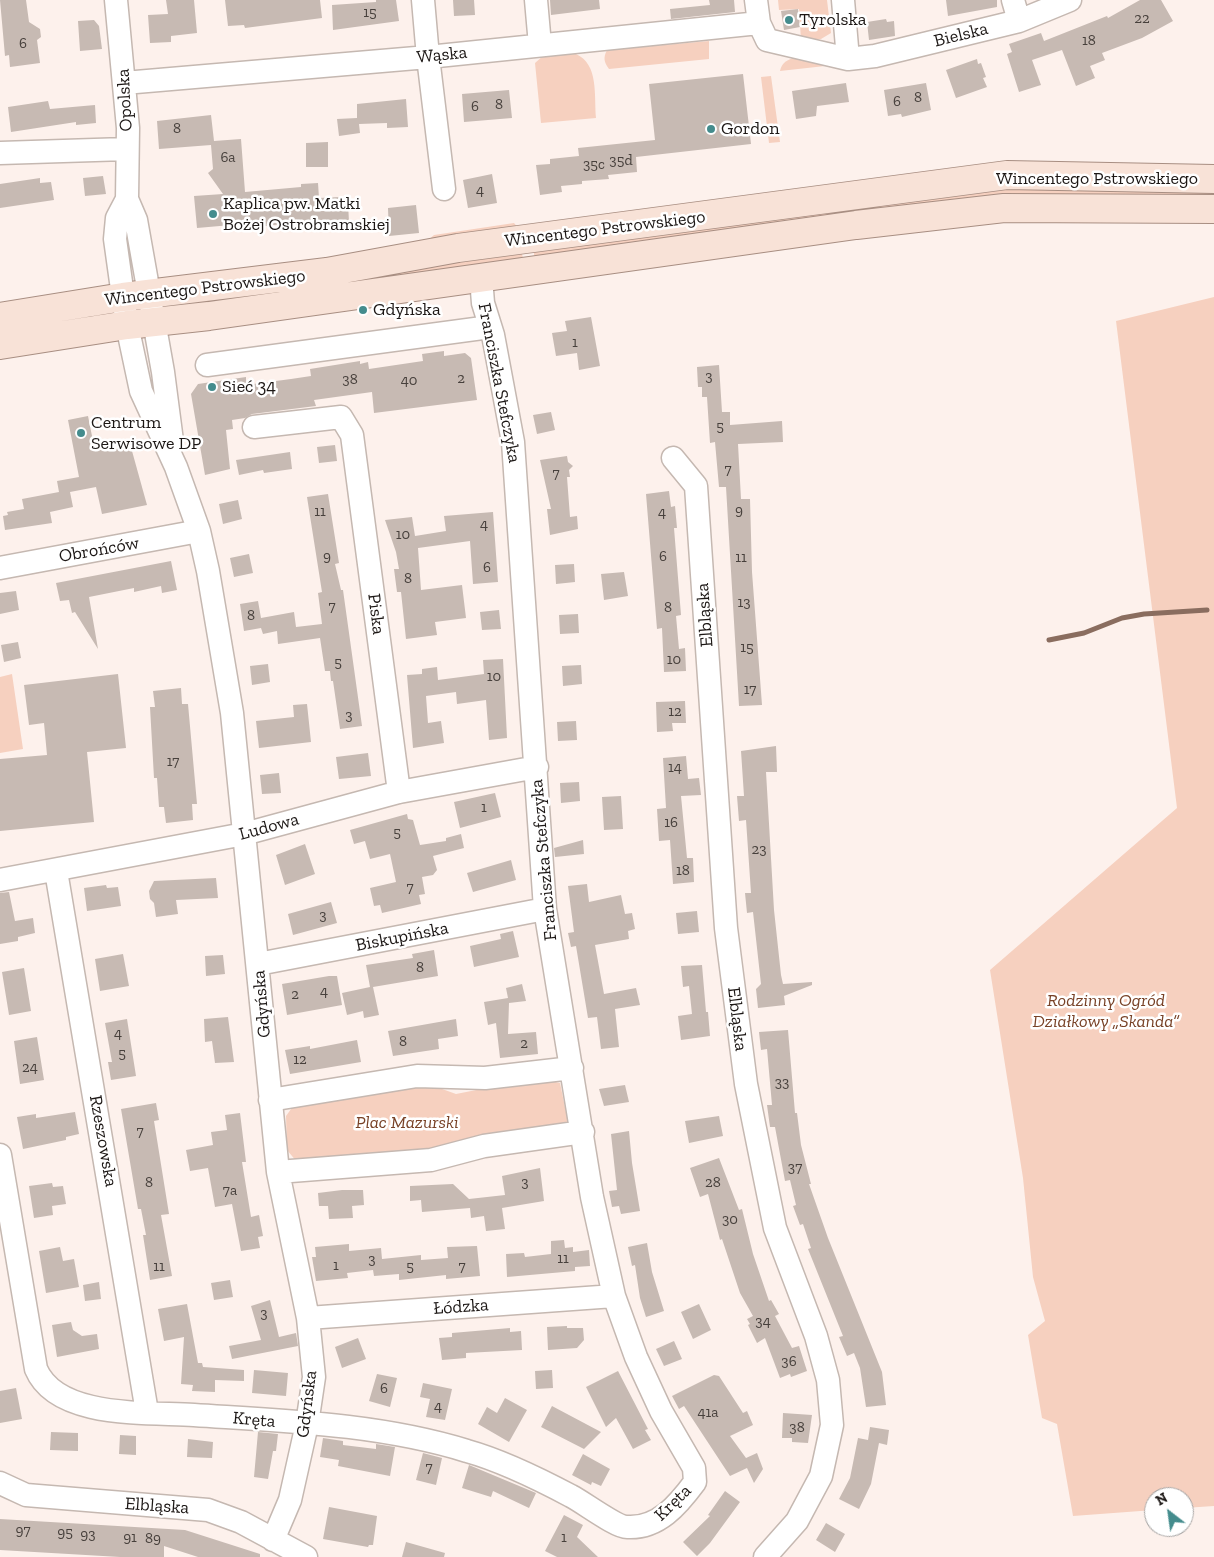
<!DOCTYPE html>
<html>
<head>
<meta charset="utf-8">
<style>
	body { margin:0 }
	#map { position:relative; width:1214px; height:1557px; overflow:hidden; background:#fdf1ec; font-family:"Zilla Slab",serif }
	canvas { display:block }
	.north { position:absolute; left:1144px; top:1487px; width:50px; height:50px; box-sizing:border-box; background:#fff; border:1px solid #a4a2a1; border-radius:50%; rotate:330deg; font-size:14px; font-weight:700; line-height:20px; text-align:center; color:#1c1715 }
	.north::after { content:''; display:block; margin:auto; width:18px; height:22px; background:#448c8d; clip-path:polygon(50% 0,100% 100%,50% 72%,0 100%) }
</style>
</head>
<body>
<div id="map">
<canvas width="1214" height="1557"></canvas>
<div class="north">N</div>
</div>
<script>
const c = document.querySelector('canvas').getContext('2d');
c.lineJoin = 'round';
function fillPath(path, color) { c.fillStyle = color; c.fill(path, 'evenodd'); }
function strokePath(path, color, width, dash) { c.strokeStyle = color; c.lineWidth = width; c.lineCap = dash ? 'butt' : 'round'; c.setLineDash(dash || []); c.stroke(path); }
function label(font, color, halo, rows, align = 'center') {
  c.font = font + ' "Zilla Slab",serif'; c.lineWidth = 5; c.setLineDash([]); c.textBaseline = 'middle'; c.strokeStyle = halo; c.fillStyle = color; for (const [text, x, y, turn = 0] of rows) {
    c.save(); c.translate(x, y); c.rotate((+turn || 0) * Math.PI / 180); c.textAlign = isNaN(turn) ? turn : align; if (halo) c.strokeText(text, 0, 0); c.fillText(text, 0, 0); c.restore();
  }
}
const green = new Path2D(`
	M778 0H827L831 33 821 39 801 40 799 9 779 10Z
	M709 41V59L609 69C604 62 603 58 607 50Z
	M576 54C599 64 594 96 596 118L541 123 535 63 543 56Z
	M796 57 834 65 780 71C782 62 787 60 796 57Z
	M771 76 780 142 769 143 761 77Z
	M1003 186 1214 187V200L875 211 873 201Z
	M852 203 854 215 535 260 533 248Z
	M514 223 519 229 427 241 434 235Z
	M521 251 524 261 214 305 213 299Z
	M1214 297V1506L1184 1508V1497H1154V1510L1073 1516 1057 1424 1042 1418 1028 1335 1045 1321 1033 1277 1023 1178 990 970 1177 808 1116 321Z
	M12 674 23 749 0 753V677Z
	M546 1080 560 1083 568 1122 560 1130 441 1151 297 1162 287 1150 286 1116 294 1105 431 1085 456 1094 522 1081Z`);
const stream = new Path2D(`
	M1049 640 1084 633 1122 618 1144 614 1207 610`);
const building = new Path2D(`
	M0 0H26L29 22 40 29 41 37 37 40 40 63 10 67 9 55 5 56Z
	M166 0H194L197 33 171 36V42L150 43 148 15 168 14Z
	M225 0H320L322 18 245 28 244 25 228 26Z
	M376 0H396L399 21 333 30 332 5 376 2Z
	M453 0H474L475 15 454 16Z
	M550 0H599L600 9 551 15Z
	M709 0H734L735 12 671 19 670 9 710 5Z
	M946 0H997V7L948 16Z
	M1140 0H1161L1173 21 1142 38 1102 53 1105 60 1090 66 1095 78 1076 86 1062 50 1032 60 1041 85 1019 92 1007 54 1012 52 1009 44 1041 33 1044 41 1107 16 1108 18Z
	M798 9 800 27 784 30 781 11Z
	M886 19 887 22 894 21 895 36 869 40 867 22Z
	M94 20 99 26 102 49 80 51 78 21Z
	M977 59 978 64 981 63 986 77 983 78 987 87 956 98 946 70Z
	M743 74 751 144 636 157 637 172 608 175 609 179 582 181V184L561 186 562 192 540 195 536 165 550 164V159L579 156 578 148 655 140 649 84Z
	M846 83 849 102 817 106 816 116 796 119 792 91Z
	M926 83 931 110 902 117 901 114 888 116 884 90Z
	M509 90 512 118 464 122 462 94Z
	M406 99 408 127 387 128V123L359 124 360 133 339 136 337 119 357 118V104Z
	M48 101 50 109 95 105 96 123 76 125V122L11 132 8 107Z
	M211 115 214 141 241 139 245 192 301 187V184L318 183 319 198 340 197 348 203 349 222 305 226 304 222 254 227V223L197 228 194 196 223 194 208 173 213 169 211 145 159 149 157 121Z
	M328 142V167H306V143Z
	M492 174 497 203 468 208 463 180Z
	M103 176 106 194 85 196 83 178Z
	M40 178V183L51 182 54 200 0 208V184Z
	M416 205 419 233 389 236 388 208Z
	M591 317 600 366 579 370 577 353 556 356 552 333 567 331 565 321Z
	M444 351V356L465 353 471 358 477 400 374 413 372 392 314 400 316 406 252 414 245 418 232 420 233 429 226 430 230 469 205 475 191 394 198 384 246 377V385L291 379 311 376 310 369 360 361V364L368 362 369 369 423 361 422 354Z
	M719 365 722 412H730V425L782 421 783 442 738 444 741 499H750L752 572 762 705 739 706 726 487H719L715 442 710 443 707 397H702V387H698L697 367Z
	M551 412 555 430 537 434 533 415Z
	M88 416 94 446 115 442 116 449 127 447 132 451 147 505 102 514 96 487 70 492 73 507 50 512 52 523 5 530 3 516 8 515 7 512 24 509 22 499 59 492 57 481 79 477 68 420Z
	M335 445 337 461 319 463 317 447Z
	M290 452 292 469 264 473 263 470 239 475 236 460Z
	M567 456 568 462 573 466 569 470 570 477H567L570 517 577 516 578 529 550 535 547 509H551L540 460Z
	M669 491 671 507 675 506 677 528H674L681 615 676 616 679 649 685 648 686 671 664 672 662 628 657 629 646 494Z
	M328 494 339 563 335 564 341 590H343L362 726 340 729 333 681H331L330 671H325L320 638 278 644 277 631 263 634 261 628 244 631 240 604 258 601 261 618 294 612 296 627 322 624 318 593 322 592 307 497Z
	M238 500 242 519 223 524 219 504Z
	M493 512 498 582 473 584 470 541 418 548 421 590 462 585 466 618 435 622 437 635 406 639 401 592H397L394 569H399L396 552 385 520 412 517 415 536 446 531 444 516Z
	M249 554 253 573 234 577 230 558Z
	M171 561 177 590 162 593 161 586 134 592V588L89 597 98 649 75 612 72 613 69 600 60 601 56 583Z
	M574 564 575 582 556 584 555 565Z
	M624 572 628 596 604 600 601 574Z
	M16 591 19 610 0 614V593Z
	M499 610 501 629 482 630 480 612Z
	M578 614 579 633 560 634 559 615Z
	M18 642 21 658 4 662 1 645Z
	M503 659 507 738 489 740 486 700 457 704 456 692 426 696 428 723 441 721 444 743 413 748 407 675 422 674V669L437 667 438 680 484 674 483 660Z
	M268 664 270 682 252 685 250 666Z
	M581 665 582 684 563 686 562 666Z
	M118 674 126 748 87 752 94 822 0 831V759L47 755 44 723 29 725 24 685Z
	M181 688 182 704H188L197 804H192L193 820 166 823 164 807H159L157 778H154L150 707H155L153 691Z
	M685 701 686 723H672L673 731 657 732 656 702Z
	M307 704 311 742 259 748 256 721 294 717 293 705Z
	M576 721 577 740 558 741 557 722Z
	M776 746 777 772H766L774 910 781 975 783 984 812 982V985L784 996 785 1005 758 1008 756 989 761 984 753 912 747 913 745 893H751L746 820 739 821 737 796H744L741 751Z
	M368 753 371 776 339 779 336 757Z
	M686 756 688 779 699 778 701 795 681 796 687 858H693L694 882 673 884 670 840 659 841 657 809 666 808 663 758Z
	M279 773 281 793 262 794 260 775Z
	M579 782 580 801 561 803 560 783Z
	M495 793 501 817 460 828 454 802Z
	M621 796 623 829 604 830 602 797Z
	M407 814 408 819 413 820 420 845 446 841V838L461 834 464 848 433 856 437 870 433 875 422 877 425 894 419 895 421 904 382 913 380 905 374 906 370 888 396 882 390 854 370 859 365 841 354 844 350 830Z
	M583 840 584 854 555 857 554 848Z
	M305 844 315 874 285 885 276 855Z
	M511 860 516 880 473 892 467 873Z
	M216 878 218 898 176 900 178 914 156 917 154 903 150 899 149 891 154 881Z
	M587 884 589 902 621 895 625 914 632 913 635 929 628 931 629 939 595 945 604 994 636 988 640 1005 615 1009 619 1047 601 1049 597 1017 588 1018 576 946 571 947 568 933 574 932 568 886Z
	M106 885 107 888 118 887 121 906 87 911 84 888Z
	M9 892 15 921 33 918 35 933 18 937V941L0 944V893Z
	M331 902 337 923 293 935 288 914Z
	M697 911 699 932 678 934 676 913Z
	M513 931 519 957 474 967 470 946 501 939 500 934Z
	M434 950 438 976 373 987 379 1015 364 1018 363 1011 347 1015 342 993 370 987 366 965 413 958 412 954Z
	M123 954 129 986 100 991 95 959Z
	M223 955 225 974 206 976 205 956Z
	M702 965 706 1012H708L710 1036 681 1040 678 1016 692 1014 689 986 683 987 681 966Z
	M24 968 31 1011 9 1015 2 972Z
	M329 976H337L342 1005 287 1015 282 984Z
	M522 984 526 1001 509 1003 508 1034 536 1032 538 1054 500 1058 496 1023 488 1025 484 1002 508 998 506 988Z
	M228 1017 234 1062 215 1063 212 1041 205 1042 204 1019Z
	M127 1019 136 1076 111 1080 108 1062H112L105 1023Z
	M456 1019 458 1036 438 1039 439 1049 393 1056 388 1031Z
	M788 1030 795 1113H797L801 1145 811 1184H809L828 1238 882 1372 886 1405 866 1407 860 1368 854 1353 847 1356 839 1337 843 1336 808 1249 811 1248 803 1224 800 1225 793 1206 796 1205 790 1180 785 1181 775 1127H770L767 1105H772L767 1049 761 1050 759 1032Z
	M37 1037 44 1080 20 1084 14 1041Z
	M357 1040 361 1062 290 1074 285 1050 310 1046V1049Z
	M625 1085 629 1102 604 1106 599 1089Z
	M156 1103 159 1120 154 1121 169 1214 161 1215 172 1276 150 1280 143 1235H146L141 1209H138L121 1109Z
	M75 1112 79 1134 66 1137V1140L23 1149 17 1117 36 1114V1118Z
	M240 1113 246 1162H242L251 1217 259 1215 263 1236 258 1237 260 1248 241 1251 232 1204 215 1207 208 1168 190 1171 186 1150 213 1145 211 1132 227 1130 225 1115Z
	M719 1116 723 1136 689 1143 685 1121Z
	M629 1131 632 1163 640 1211 621 1214 619 1206 612 1207 609 1191 617 1190 611 1134Z
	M719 1158 739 1210 742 1209 753 1254 769 1301 771 1300 779 1314 775 1316 792 1348 799 1346 807 1371 791 1377 790 1374 780 1378 765 1338 757 1343 748 1325 750 1324 747 1319 753 1316 740 1293 722 1239 720 1240 708 1194 700 1197 690 1168Z
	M540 1168 544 1201 502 1208 505 1229 486 1231 484 1216 471 1218 470 1208 422 1212 421 1200 410 1201V1186L453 1184 469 1199 505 1195 502 1176Z
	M52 1183 53 1187 63 1186 66 1204 52 1206 53 1215 34 1218 29 1186Z
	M342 1190H363L364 1205 352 1206 353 1218 329 1219 328 1206H319L318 1193Z
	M564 1240 565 1248 573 1247V1252L589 1250 590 1266 575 1267V1271L507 1277 506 1254 524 1253 525 1257 551 1254V1241Z
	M647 1243 652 1272 664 1311 646 1317 640 1298 635 1265 632 1266 628 1247Z
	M349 1244V1251L381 1248 382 1259 421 1255V1260L448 1258 447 1247 477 1246 480 1276 446 1279V1275L399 1280V1274L374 1276 373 1270 347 1273 348 1278 316 1281 312 1257H316L315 1247Z
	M60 1247 63 1261 74 1259 79 1287 46 1293 39 1251Z
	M230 1280 233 1297 214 1300 211 1283Z
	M99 1282 101 1299 85 1301 83 1285Z
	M270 1300 279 1337 296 1333 298 1346 232 1359 229 1346 261 1340 251 1306Z
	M187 1304 198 1363H202L203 1367 244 1370V1381L215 1380V1392L192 1391 193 1385 181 1384 184 1337 164 1341 158 1309Z
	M699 1304 711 1330 693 1339 681 1312Z
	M71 1322 73 1330 82 1336 97 1334 99 1349 57 1357 52 1325Z
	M567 1326V1328H583L584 1340 577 1348 548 1350 547 1327Z
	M510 1328V1332L521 1331 522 1350 466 1353V1358L442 1360 439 1338 452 1337V1333Z
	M358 1338 366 1359 342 1368 335 1347Z
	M674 1341 682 1359 664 1366 656 1349Z
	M254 1370 288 1373 286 1396 252 1393Z
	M552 1370 553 1388 536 1389 535 1371Z
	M618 1371 648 1429 645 1430 651 1440 633 1449 616 1418 606 1427 586 1387Z
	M377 1374 397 1378 390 1407 369 1401Z
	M714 1375 719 1376 743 1413 747 1411 753 1425 730 1436 746 1458 757 1453 763 1469 754 1483 747 1468 730 1476 684 1406 679 1409 672 1396Z
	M423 1383 452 1389 445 1420 426 1417 430 1399 420 1397Z
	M16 1388 22 1419 0 1423V1391Z
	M505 1398 527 1410 509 1442 478 1424 487 1407 497 1413Z
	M552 1406 601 1432 584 1449 541 1427Z
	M783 1413 812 1415 808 1443 792 1442V1438H782Z
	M870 1427 889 1430 887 1445 879 1443 871 1484 859 1509 839 1499 850 1478 858 1438 868 1440Z
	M51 1432 78 1433V1451L50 1450Z
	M258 1432 278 1434 276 1451H273L268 1479 254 1477Z
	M120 1435 136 1436V1455L119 1454Z
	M323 1438 343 1441V1445L376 1449V1444L395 1447 390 1476 338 1466 339 1460 320 1457Z
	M188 1439 213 1442 212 1458 187 1457Z
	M423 1453 442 1458 436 1485 416 1480Z
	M583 1454 610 1469 601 1486 592 1482 591 1485 572 1475Z
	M469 1465 536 1493 529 1508 493 1491 491 1497 462 1488Z
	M725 1491 740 1502 710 1543 697 1556 683 1542 710 1516 708 1515Z
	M329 1507 377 1516 373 1545H369L368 1547 323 1539Z
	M564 1515 583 1525 577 1537 598 1557H557L545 1551Z
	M0 1519 185 1530 260 1554V1557H198L164 1546V1557H120L0 1550Z
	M826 1523 845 1534 835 1552 816 1540Z
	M406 1542 445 1553 444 1557H402Z`);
const minor = new Path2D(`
	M116 0 128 128 127 199 136 220 163 372 172 441
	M423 0 428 57 444 189
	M536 0 540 45
	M756 0 759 23 767 40 848 59 843 0
	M1013 0 1019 21
	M848 59 875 56 1019 21 1070 0
	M124 83 428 57 759 23
	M0 153 126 149
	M127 199 117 218 115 239 127 325 141 391 176 467 199 531 208 571 232 713 278 1172 308 1318 314 1377 307 1424 290 1500 273 1540
	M207 365 490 327
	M254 427 341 417 352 435 399 792
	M673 458 696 486 726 928 746 1084 775 1228 816 1336 828 1380 832 1425 821 1476 797 1521 765 1557
	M0 568 199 531
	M56 871 147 1412
	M0 880 244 834 399 792 537 767
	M258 964 545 909
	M270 1100 417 1076 485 1078 572 1068
	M0 1155 36 1369C57 1419 148 1412 194 1415 285 1421 380 1424 467 1451 503 1461 539 1479 571 1496 583 1502 616 1527 627 1527 658 1529 678 1505 695 1482L694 1468 661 1411 636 1357 614 1296 592 1197 545 909 513 442 493 335 483 303 481 278
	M278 1172 431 1160 484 1146 583 1132
	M308 1318 614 1296
	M0 1483 26 1495 208 1510 241 1522 306 1557`);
const major = new Path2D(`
	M0 317 123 297 327 272 458 248 1007 175 1214 179
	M0 345 127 325 209 316 856 225 1004 208 1214 209`);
const markers = [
	[789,20,5,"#448c8d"],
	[711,129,5,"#448c8d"],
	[213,214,5,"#448c8d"],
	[363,310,5,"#448c8d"],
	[212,387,5,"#448c8d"],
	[81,433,5,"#448c8d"]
];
const numberNames = [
	["15",370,13],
	["22",1142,19],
	["18",1089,41],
	["6",23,44],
	["8",918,98],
	["6",897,102],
	["8",499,105],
	["6",475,107],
	["8",177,129],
	["6a",228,158],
	["35d",621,161],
	["35c",594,165],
	["4",480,191],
	["1",575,343],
	["3",709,377],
	["2",461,379],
	["38",350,380],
	["40",409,381],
	["5",720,427],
	["7",728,470],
	["7",556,474],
	["9",739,511],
	["11",320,512],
	["4",662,513],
	["4",484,525],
	["10",403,535],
	["9",327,557],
	["6",663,557],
	["11",741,558],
	["6",487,568],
	["8",408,579],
	["13",744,603],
	["7",332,607],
	["8",668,608],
	["8",251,616],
	["15",747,648],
	["10",674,660],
	["5",338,663],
	["10",494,677],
	["17",750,690],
	["12",675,712],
	["3",349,716],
	["17",173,762],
	["14",675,768],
	["1",484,808],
	["16",671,823],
	["5",397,833],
	["23",759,850],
	["18",683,871],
	["7",410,888],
	["3",323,916],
	["8",420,968],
	["4",324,992],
	["2",295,995],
	["4",118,1034],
	["8",403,1042],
	["2",524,1044],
	["5",122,1054],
	["12",300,1060],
	["24",30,1068],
	["33",782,1083],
	["7",140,1132],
	["37",795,1168],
	["8",149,1183],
	["3",525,1183],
	["28",713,1183],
	["7a",230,1191],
	["30",730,1220],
	["11",563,1259],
	["3",372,1260],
	["1",336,1266],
	["11",159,1267],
	["5",410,1267],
	["7",462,1267],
	["3",264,1314],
	["34",763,1322],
	["36",789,1362],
	["6",384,1389],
	["4",438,1407],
	["41a",708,1413],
	["38",797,1428],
	["7",429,1468],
	["97",23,1531],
	["95",65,1533],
	["93",88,1535],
	["91",130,1538],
	["1",564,1538],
	["89",153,1539]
];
const poiNames = [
	["Tyrolska",799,20],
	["Gordon",721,129],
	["Kaplica pw. Matki",223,204],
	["Bożej Ostrobramskiej",223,225],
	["Gdyńska",373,310],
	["Sieć 34",222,387],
	["Centrum",91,423],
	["Serwisowe DP",91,444]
];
const streetNames = [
	["Bielska",961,35,-14],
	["Wąska",442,55,-6],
	["Opolska",125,100,-93],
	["Wincentego Pstrowskiego",1097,179],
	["Wincentego Pstrowskiego",605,229,-7],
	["Wincentego Pstrowskiego",205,288,-7],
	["Franciszka Stefczyka",499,383,79],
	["Obrońców",99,550,-10],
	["Piska",376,614,83],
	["Elbląska",705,615,-94],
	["Ludowa",269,827,-15],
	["Franciszka Stefczyka",544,860,-95],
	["Biskupińska",402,937,-11],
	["Gdyńska",262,1004,-95],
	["Elbląska",737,1019,83],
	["Rzeszowska",103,1141,80],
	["Łódzka",461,1307,-4],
	["Gdyńska",307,1404,-83],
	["Kręta",254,1420,5],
	["Kręta",673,1503,-44],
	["Elbląska",157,1506,4]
];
const parkNames = [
	["Rodzinny Ogród",1106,1001],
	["Działkowy „Skanda”",1106,1022],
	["Plac Mazurski",407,1123]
];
fillPath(green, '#f6d0bf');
strokePath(stream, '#8a6d5f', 5);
fillPath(building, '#c7bab3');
strokePath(minor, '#c5b8b1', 25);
strokePath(major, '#a88e82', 30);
strokePath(minor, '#fff', 22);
strokePath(major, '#f8e2d7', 28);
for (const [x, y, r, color] of markers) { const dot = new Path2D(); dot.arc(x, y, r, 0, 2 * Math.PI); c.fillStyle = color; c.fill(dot); strokePath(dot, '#fff', 2); }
label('15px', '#47403c', null, numberNames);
label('18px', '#1c1715', '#fff', poiNames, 'left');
label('18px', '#1c1715', '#fff', streetNames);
label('italic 18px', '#784227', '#fff', parkNames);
</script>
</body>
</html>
